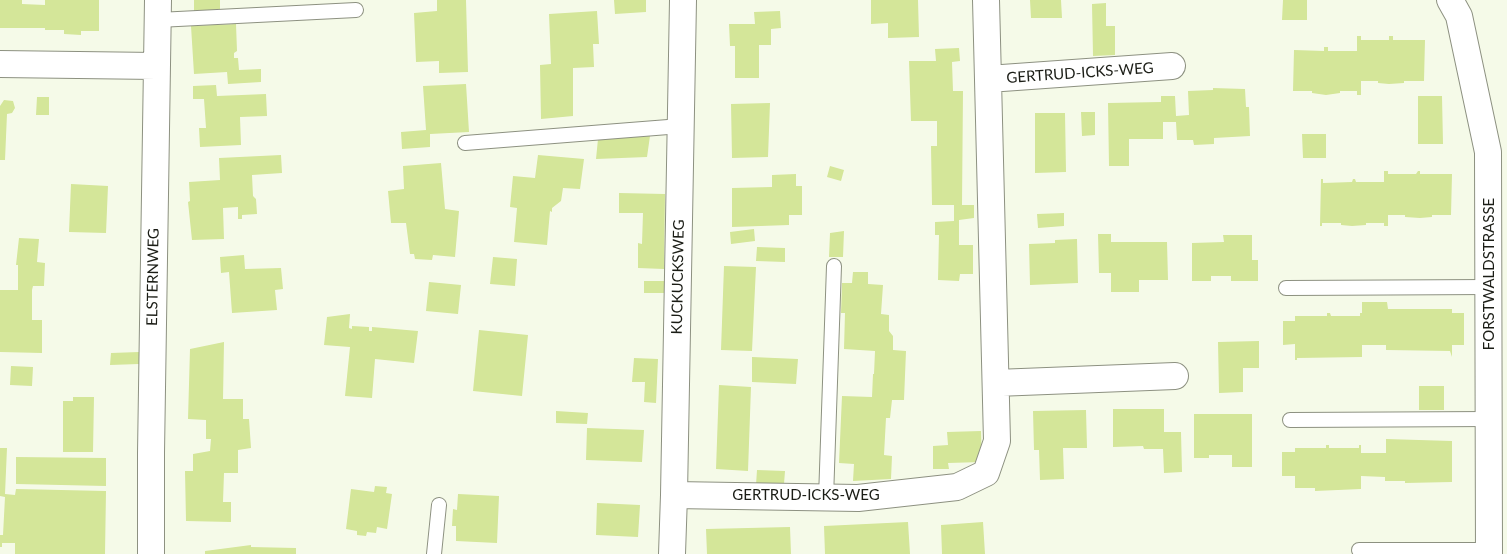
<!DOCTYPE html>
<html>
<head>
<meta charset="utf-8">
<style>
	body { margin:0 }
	canvas { display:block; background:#f5fae8 }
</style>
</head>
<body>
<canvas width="1507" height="554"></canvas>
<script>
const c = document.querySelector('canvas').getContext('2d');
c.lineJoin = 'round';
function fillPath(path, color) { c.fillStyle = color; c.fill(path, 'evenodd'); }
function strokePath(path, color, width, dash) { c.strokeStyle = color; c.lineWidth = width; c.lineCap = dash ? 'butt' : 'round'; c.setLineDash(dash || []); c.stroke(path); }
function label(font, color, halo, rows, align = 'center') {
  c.font = font + ' Lato,sans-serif'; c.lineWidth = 5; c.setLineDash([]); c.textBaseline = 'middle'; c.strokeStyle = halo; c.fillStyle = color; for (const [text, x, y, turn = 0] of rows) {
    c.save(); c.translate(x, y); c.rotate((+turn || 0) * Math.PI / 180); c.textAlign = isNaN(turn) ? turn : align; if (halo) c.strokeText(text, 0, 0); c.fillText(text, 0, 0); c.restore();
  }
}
const building = new Path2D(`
	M0 0H22V4L45 5V0H99V31H81V35L64 34V30H45V28H0Z
	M194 0H220V10L194 11Z
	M437 0H466L468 72 439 73V61L416 62 414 13 437 11Z
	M614 0H646V12L615 14Z
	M871 0H918L919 37 888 38V23L871 24Z
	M1030 0H1061L1062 18H1031Z
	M1283 0H1307V20H1282Z
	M1106 3V26H1115V55L1093 56 1092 4Z
	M597 11 599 44H593L594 67 573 68V116L541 119 540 65 551 64 549 14Z
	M780 11 781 28 771 29V45H759V78H735V46H730L729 24H755L754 12Z
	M236 24 237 51 234 53V58H238L239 70 261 69V82L228 84 227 72 194 74 191 26Z
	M1357 36H1361V40H1389V36H1393V40H1425L1424 81H1404V83L1389 84 1378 83V81H1361V95H1357V91H1340V93L1326 95 1312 93V91H1293L1294 50 1324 51V47H1328V51H1357Z
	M959 48 960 61 952 62 953 91H963L962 205H974V218L959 220V245H973V274H960L959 281 938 280 939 235H935V222L954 221V205H932L931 146H937V121H911L909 61H936L935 49Z
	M466 84 469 132 430 134V147L402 149 401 132 426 130 423 86Z
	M216 85 217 96 266 94 267 116 240 117 241 145 200 147 199 128H206L204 99H193V86Z
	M1213 88 1245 89 1246 107H1249L1250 136 1214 138V144L1194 145 1193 140H1177L1176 122H1163V139H1129V166H1109L1108 103 1161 102V96H1175L1176 116 1189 115 1188 91 1213 90Z
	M1418 96H1442L1443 144H1418Z
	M37 97H49V115H36Z
	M4 100 13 101 15 108 12 113 7 114 5 160H0V106Z
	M770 103 768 157 732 158 731 104Z
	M1081 112H1095V135L1082 136Z
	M1035 113H1065L1066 172 1035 173Z
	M1302 134H1326V158H1303Z
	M650 136 647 157 596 159 598 139Z
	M281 155 282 173 252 175 253 196 256 199 257 214 242 215V219H238V207L223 208 224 239 192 240 188 202 190 201 189 182 220 180 219 158Z
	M538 155 584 159 580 189 563 188 561 201 552 208V212L550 211 547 245 514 242 517 208 510 207 513 176 535 178Z
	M441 163 445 209 459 211 455 257 433 255 432 260 415 259 414 254H410L406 223H391L388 191 404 189 403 166Z
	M830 166 844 170 841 181 827 177Z
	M1384 171H1388V174H1416L1418 171H1420V174H1452L1451 215H1432V217L1420 218 1405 217V215H1388V226H1384V223H1366V225L1352 226 1341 225V223H1322V226H1320L1321 179H1323V183L1352 182 1353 179H1355L1356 182H1384Z
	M796 174V186H802V215H789V225L732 227V188L772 187V175Z
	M71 184 108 186 106 233 69 232Z
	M619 193 665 194 664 269 638 268V243L642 244 643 213H619Z
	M1064 213V226L1038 228 1037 214Z
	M754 229 755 241 731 244 730 232Z
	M844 231 843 257H829L830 233Z
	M1098 234H1111V242H1167L1168 280H1139V292H1111V273H1099Z
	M1223 235H1252V260H1258V281H1231V276H1211V281H1192V243L1224 242Z
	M19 238 39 239 37 262 45 263 44 286H33L32 290V320H42V353L0 352V290H18V265H16Z
	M1077 239 1078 283 1030 285 1029 244 1055 243V240Z
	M757 247 785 248V262L756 261Z
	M244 255 245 269 281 268 283 289 275 290 277 310 232 313 229 272 221 273 220 257Z
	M493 257 517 259 515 286 490 284Z
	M724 266 756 267 752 351 721 350Z
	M853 272H868V284L883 285 881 314 889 315V331L893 336V350L906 351 904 400H892L890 418H886L884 455 892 456 891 479 853 481 854 464 839 463 842 396 872 397 873 374H874L875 351 844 349 845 313H841L842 283H852Z
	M644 281H667V293H644Z
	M429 282 461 285 458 314 426 311Z
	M1362 302H1387L1388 309H1452V313H1464V345H1452V357L1450 351 1386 350V345H1362V357L1297 358V360H1295V344L1283 345V321H1295V316H1327V313H1330L1331 316H1360V313H1362Z
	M350 314 349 328 352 329V326L369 327V331H372V327L418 331 414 363 375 359 372 398 345 396 350 347 324 345 327 317Z
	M479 330 528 335 522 396 473 391Z
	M1259 341V368H1243V392L1219 393 1218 342Z
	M224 342 223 399H243V419H249L251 448 238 450V473H224L223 502H231V522L186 521 185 471H193V454L210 451 211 439H206V420L188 419 190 349Z
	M139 352V364L110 365 111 353Z
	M752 357 798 359 796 384 752 382Z
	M634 358 658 359 656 403 644 402 645 382H632Z
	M11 366 33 367 32 386 10 385Z
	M719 385 751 387 748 471 716 469Z
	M1419 386H1444V410H1419Z
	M73 397H94L93 452H63V401H73Z
	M1113 409H1164V432H1181L1182 472 1164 473 1163 449H1144L1143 446 1113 447Z
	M1086 410 1087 448H1063L1064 479 1040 480 1039 450H1034L1033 411Z
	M556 411 588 413 587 424 556 423Z
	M1194 414H1252V467H1232V455H1209V458H1194Z
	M587 428 644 430 642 462 586 460Z
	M981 431 982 462 948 463 949 469H933V446L948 445 947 432Z
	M1386 439 1452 441V482L1405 483V481H1385V477L1361 476V489L1315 491V488H1295V476H1282V452H1295V448H1326V445H1329V448H1359V445H1361V453H1386Z
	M0 448H7L5 494 15 495 16 489 106 491 105 554H15V543H2V547H0V535H3L5 497 0 496Z
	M16 457 106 458V486L16 484Z
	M757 470 785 471 784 484 756 485Z
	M375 486 387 487 386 493 392 494 387 529 377 527 376 533 367 532 366 536 357 535V531L346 529 351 489 374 492Z
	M458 494 499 496 497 543 456 541V526H452L453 509 457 510Z
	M597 503 640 505 638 537 596 535Z
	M908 522 910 554H825L824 526Z
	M983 522 985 554H942L941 525Z
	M790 527 791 554H707L706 529Z
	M251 545V547L296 548V554H205V551Z`);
const lane = new Path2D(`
	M158 20 356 10
	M465 143 681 126
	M1286 288 1489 287
	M1290 420 1490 419
	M826 498 834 266
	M1359 550H1489
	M434 554 439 505`);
const street = new Path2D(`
	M1450 0 1459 16 1488 152 1489 554
	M0 64 156 66
	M988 79 1172 66
	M996 383 1175 376
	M674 495 858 498 957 487 986 473 997 441 986 0
	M151 554V453L158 0
	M672 554 674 495 683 0`);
const streetNames = [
	["GERTRUD-ICKS-WEG",1080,73,-4],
	["FORSTWALDSTRASSE",1489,274,-90],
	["ELSTERNWEG",153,277,-89],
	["KUCKUCKSWEG",678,277,-89],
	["GERTRUD-ICKS-WEG",806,495]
];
fillPath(building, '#d4e699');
strokePath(lane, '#8d9181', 16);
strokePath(street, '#8d9181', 28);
strokePath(lane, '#fff', 14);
strokePath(street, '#fff', 26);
label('15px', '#1b1d16', '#fff', streetNames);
</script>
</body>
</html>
